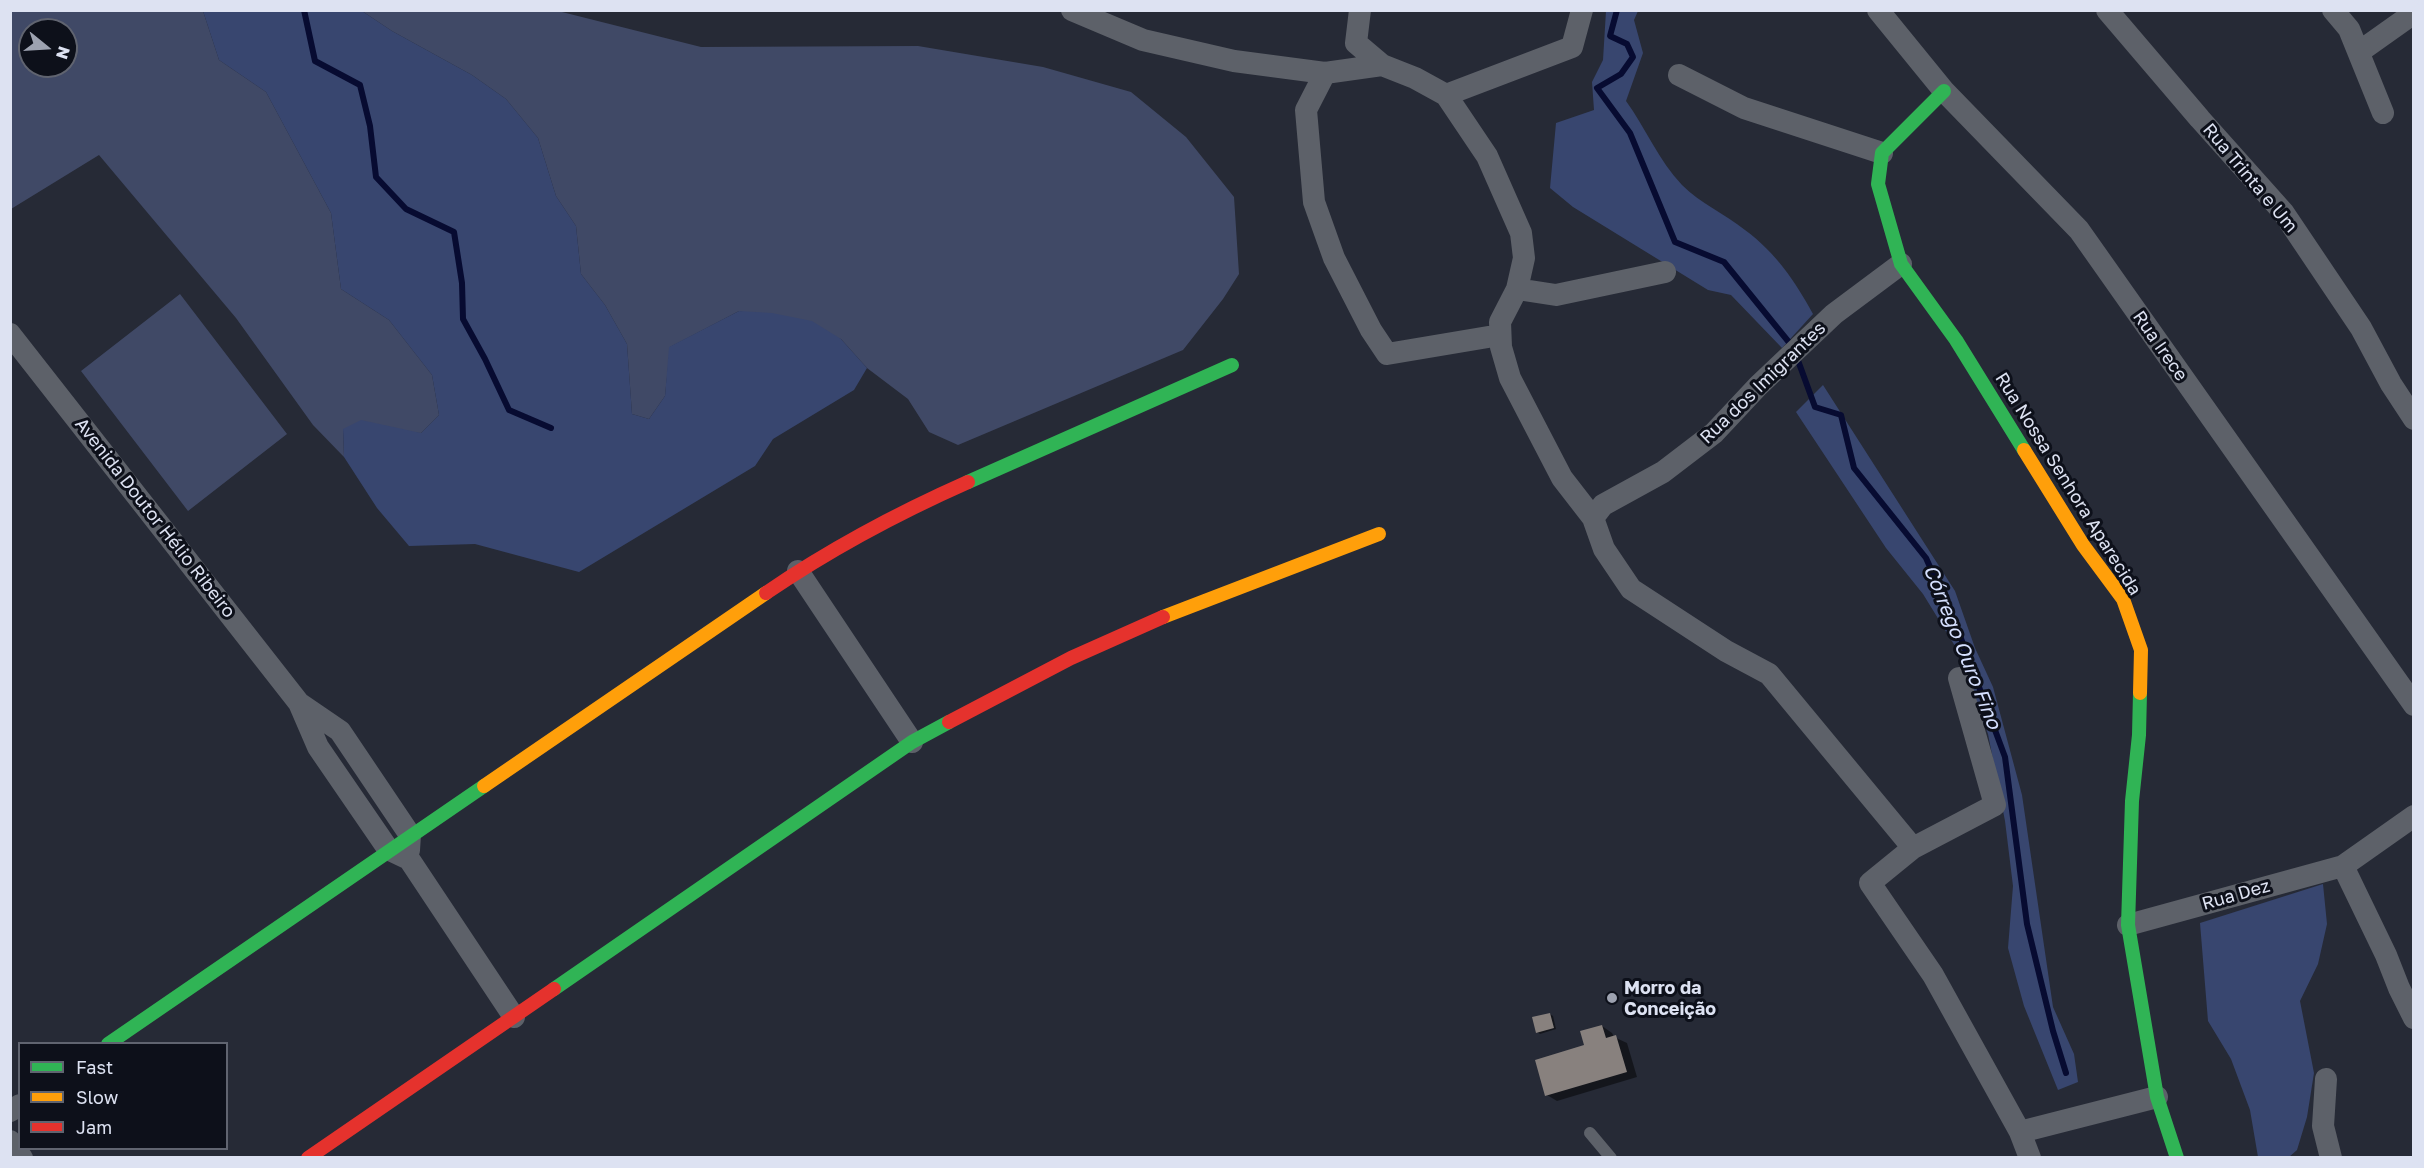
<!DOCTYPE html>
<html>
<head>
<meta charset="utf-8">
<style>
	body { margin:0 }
	#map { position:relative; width:2424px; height:1168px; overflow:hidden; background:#262a36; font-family:"Golos Text",sans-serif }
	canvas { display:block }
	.frame { position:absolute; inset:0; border:12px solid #dde2f2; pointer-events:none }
	.legend { position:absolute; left:18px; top:1042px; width:210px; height:108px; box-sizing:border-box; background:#0d101a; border:2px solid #606470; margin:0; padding:8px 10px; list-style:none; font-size:18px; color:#dde2f2 }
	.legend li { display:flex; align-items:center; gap:12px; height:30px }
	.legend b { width:30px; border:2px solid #606470 }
	.north { position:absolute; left:18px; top:18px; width:60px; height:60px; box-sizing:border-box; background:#0d101a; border:2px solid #606470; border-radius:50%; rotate:108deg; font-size:16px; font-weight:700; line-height:24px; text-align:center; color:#dde2f2 }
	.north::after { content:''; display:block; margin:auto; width:21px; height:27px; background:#9da2b0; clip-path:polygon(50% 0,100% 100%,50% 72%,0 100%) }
</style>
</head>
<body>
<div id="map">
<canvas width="2424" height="1168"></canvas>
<div class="frame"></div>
<ul class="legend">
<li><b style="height:8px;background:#30b455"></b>Fast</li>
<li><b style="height:8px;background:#ff9f0a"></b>Slow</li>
<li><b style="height:8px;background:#e5322d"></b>Jam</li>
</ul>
<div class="north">N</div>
</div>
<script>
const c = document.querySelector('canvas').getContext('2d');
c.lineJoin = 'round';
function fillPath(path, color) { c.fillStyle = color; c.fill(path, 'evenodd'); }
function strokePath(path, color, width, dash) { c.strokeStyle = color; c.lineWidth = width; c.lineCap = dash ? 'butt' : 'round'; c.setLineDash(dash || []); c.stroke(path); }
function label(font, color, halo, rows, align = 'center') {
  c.font = font + ' "Golos Text",sans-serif'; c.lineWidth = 6; c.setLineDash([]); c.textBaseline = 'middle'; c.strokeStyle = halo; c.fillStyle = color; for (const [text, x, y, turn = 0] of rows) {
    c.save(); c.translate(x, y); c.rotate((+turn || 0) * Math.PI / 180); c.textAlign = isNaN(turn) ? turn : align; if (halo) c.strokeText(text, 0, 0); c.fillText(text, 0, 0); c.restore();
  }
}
const green = new Path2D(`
	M11 11H203L219 60 266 92 331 213 341 289 389 320 432 375 439 415 421 433 343 429 344 457 313 425 236 318 99 155 11 209ZM30 30H66V66H30Z
	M362 11H558L701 47 918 46 1043 67 1131 92 1186 137 1234 197 1239 274 1223 299 1183 350 958 445 929 432 908 399 867 368 841 339 739 311 670 347 665 396 649 419 632 414 627 344 605 305 581 274 576 226 556 196 538 138 506 99 472 75 392 31Z
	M180 294 287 434 188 511 81 371Z`);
const forest = new Path2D(`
	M203 11H362L392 31 472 75 506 99 538 138 556 196 576 226 581 274 605 305 627 344 632 414 649 419 665 396 669 347 739 311 772 313 812 321 841 339 867 368 854 390 773 439 755 466 579 572 475 544 409 546 377 508 344 457 343 429 361 420 421 433 439 415 432 375 389 320 341 289 331 213 266 92 219 60Z
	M1606 11H1638L1634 20 1643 53 1626 101C1645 127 1659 161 1682 185 1700 203 1725 214 1745 230 1776 253 1795 281 1813 314L1782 348 1731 295 1708 290 1573 207 1550 188 1556 123 1594 110 1592 82 1603 60Z
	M1823 385 1955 591 1975 648 1993 687 2022 795 2053 1007 2074 1054 2078 1082 2058 1090 2024 1006 2008 948 2013 886 2005 821 1988 734 1958 651 1923 594 1886 548 1796 412Z
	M2323 884 2327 924 2318 964 2300 1001 2314 1073 2307 1117 2297 1150 2289 1157H2258L2250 1110 2231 1059 2208 1021 2200 923Z`);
const shadow = new Path2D(`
	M1550 1014 1553 1016 1556 1029 1540 1034 1537 1032Z
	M1602 1026 1612 1033 1614 1037 1627 1043 1637 1077 1557 1101 1547 1095Z`);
const stream = new Path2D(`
	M304 10 315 61 360 85 370 126 376 177 406 209 454 232 462 283 463 319 485 359 509 410 551 428
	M1617 10 1610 36 1627 44 1633 57 1621 74 1597 88 1630 133 1675 242 1724 262 1792 346
	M1796 355 1815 407 1841 415 1854 468 1926 558 1956 625 2005 757 2027 924 2053 1031 2066 1073`);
const building = new Path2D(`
	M1550 1013 1554 1028 1536 1033 1532 1017Z
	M1602 1025 1606 1038 1616 1035 1627 1072 1545 1096 1535 1060 1584 1045 1580 1031Z`);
const lane = new Path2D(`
	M1590 1133 1611 1158`);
const street = new Path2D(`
	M1072 10 1143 40 1234 61 1325 73
	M1360 10 1356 43 1382 65 1415 78 1446 95 1487 156 1521 233 1524 258 1517 289 1500 322 1501 347 1510 378 1562 478 1593 518 1604 549 1631 589 1726 651 1769 674 1913 848
	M1878 10 1944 91 2079 230 2414 705
	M2107 10 2200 119 2283 212 2361 328 2391 384 2414 419
	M2333 10 2349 29 2383 113
	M2359 52 2414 13
	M1382 65 1325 73 1306 110 1314 202 1334 258 1371 330 1387 354 1500 335
	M1679 75 1744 108 1882 153
	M1446 95 1572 47 1582 10
	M1517 289 1556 295 1665 272
	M10 334 299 703 318 747 388 849 409 859 514 1017
	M1593 518 1603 505 1663 472 1714 433 1758 386 1834 314 1901 264
	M798 571 912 742
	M1959 678 1995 805 1913 848 1870 883 1933 975 2020 1132 2030 1158
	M299 703 340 731 410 835 409 850
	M2343 866 2386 955 2399 988 2414 1018
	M2128 925 2343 866 2414 816
	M2326 1079 2323 1126 2331 1158
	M10 1111 20 1105
	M2020 1132 2157 1097
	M10 1141 22 1158`);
const fast = new Path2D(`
	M1944 91 1882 153 1878 184 1901 264 1956 340 2024 450
	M968 482 1232 365
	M2140 693 2139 735 2132 801 2128 925 2157 1097 2177 1158
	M554 989 912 742 949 722
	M108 1044 484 786`);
const slow = new Path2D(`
	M2024 450 2083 545 2123 599 2141 650 2140 693
	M1163 617 1379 534
	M484 786 766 593`);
const jam = new Path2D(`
	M766 593C829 550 898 513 968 482
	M949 722 1071 658 1163 617
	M308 1158 554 989`);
const markers = [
	[1612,998,6,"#9da2b0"]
];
const streetNames = [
	["Rua Trinta e Um",2250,178,50],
	["Rua Irece",2160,346,55],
	["Rua dos Imigrantes",1763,383,-44],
	["Rua Nossa Senhora Aparecida",2068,484,58],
	["Avenida Doutor Hélio Ribeiro",155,518,52],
	["Rua Dez",2236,895,-16]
];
const poiNames = [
	["Morro da",1624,988],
	["Conceição",1624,1009]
];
const waterNames = [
	["Córrego Ouro Fino",1962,647,68]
];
fillPath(green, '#404966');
fillPath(forest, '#38466f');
fillPath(shadow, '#0007');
strokePath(stream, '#070b31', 6);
fillPath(building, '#88817e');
strokePath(lane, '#5d6169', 12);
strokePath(street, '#5d6169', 22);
strokePath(fast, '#30b455', 14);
strokePath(slow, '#ff9f0a', 14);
strokePath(jam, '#e5322d', 14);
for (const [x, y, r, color] of markers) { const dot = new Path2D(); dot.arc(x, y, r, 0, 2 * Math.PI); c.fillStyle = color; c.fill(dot); strokePath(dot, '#0d101a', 2); }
label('18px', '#dde2f2', '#0d101a', streetNames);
label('bold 18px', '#dde2f2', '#0d101a', poiNames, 'left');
label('italic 20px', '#d5e0ff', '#0d101a', waterNames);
</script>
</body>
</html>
